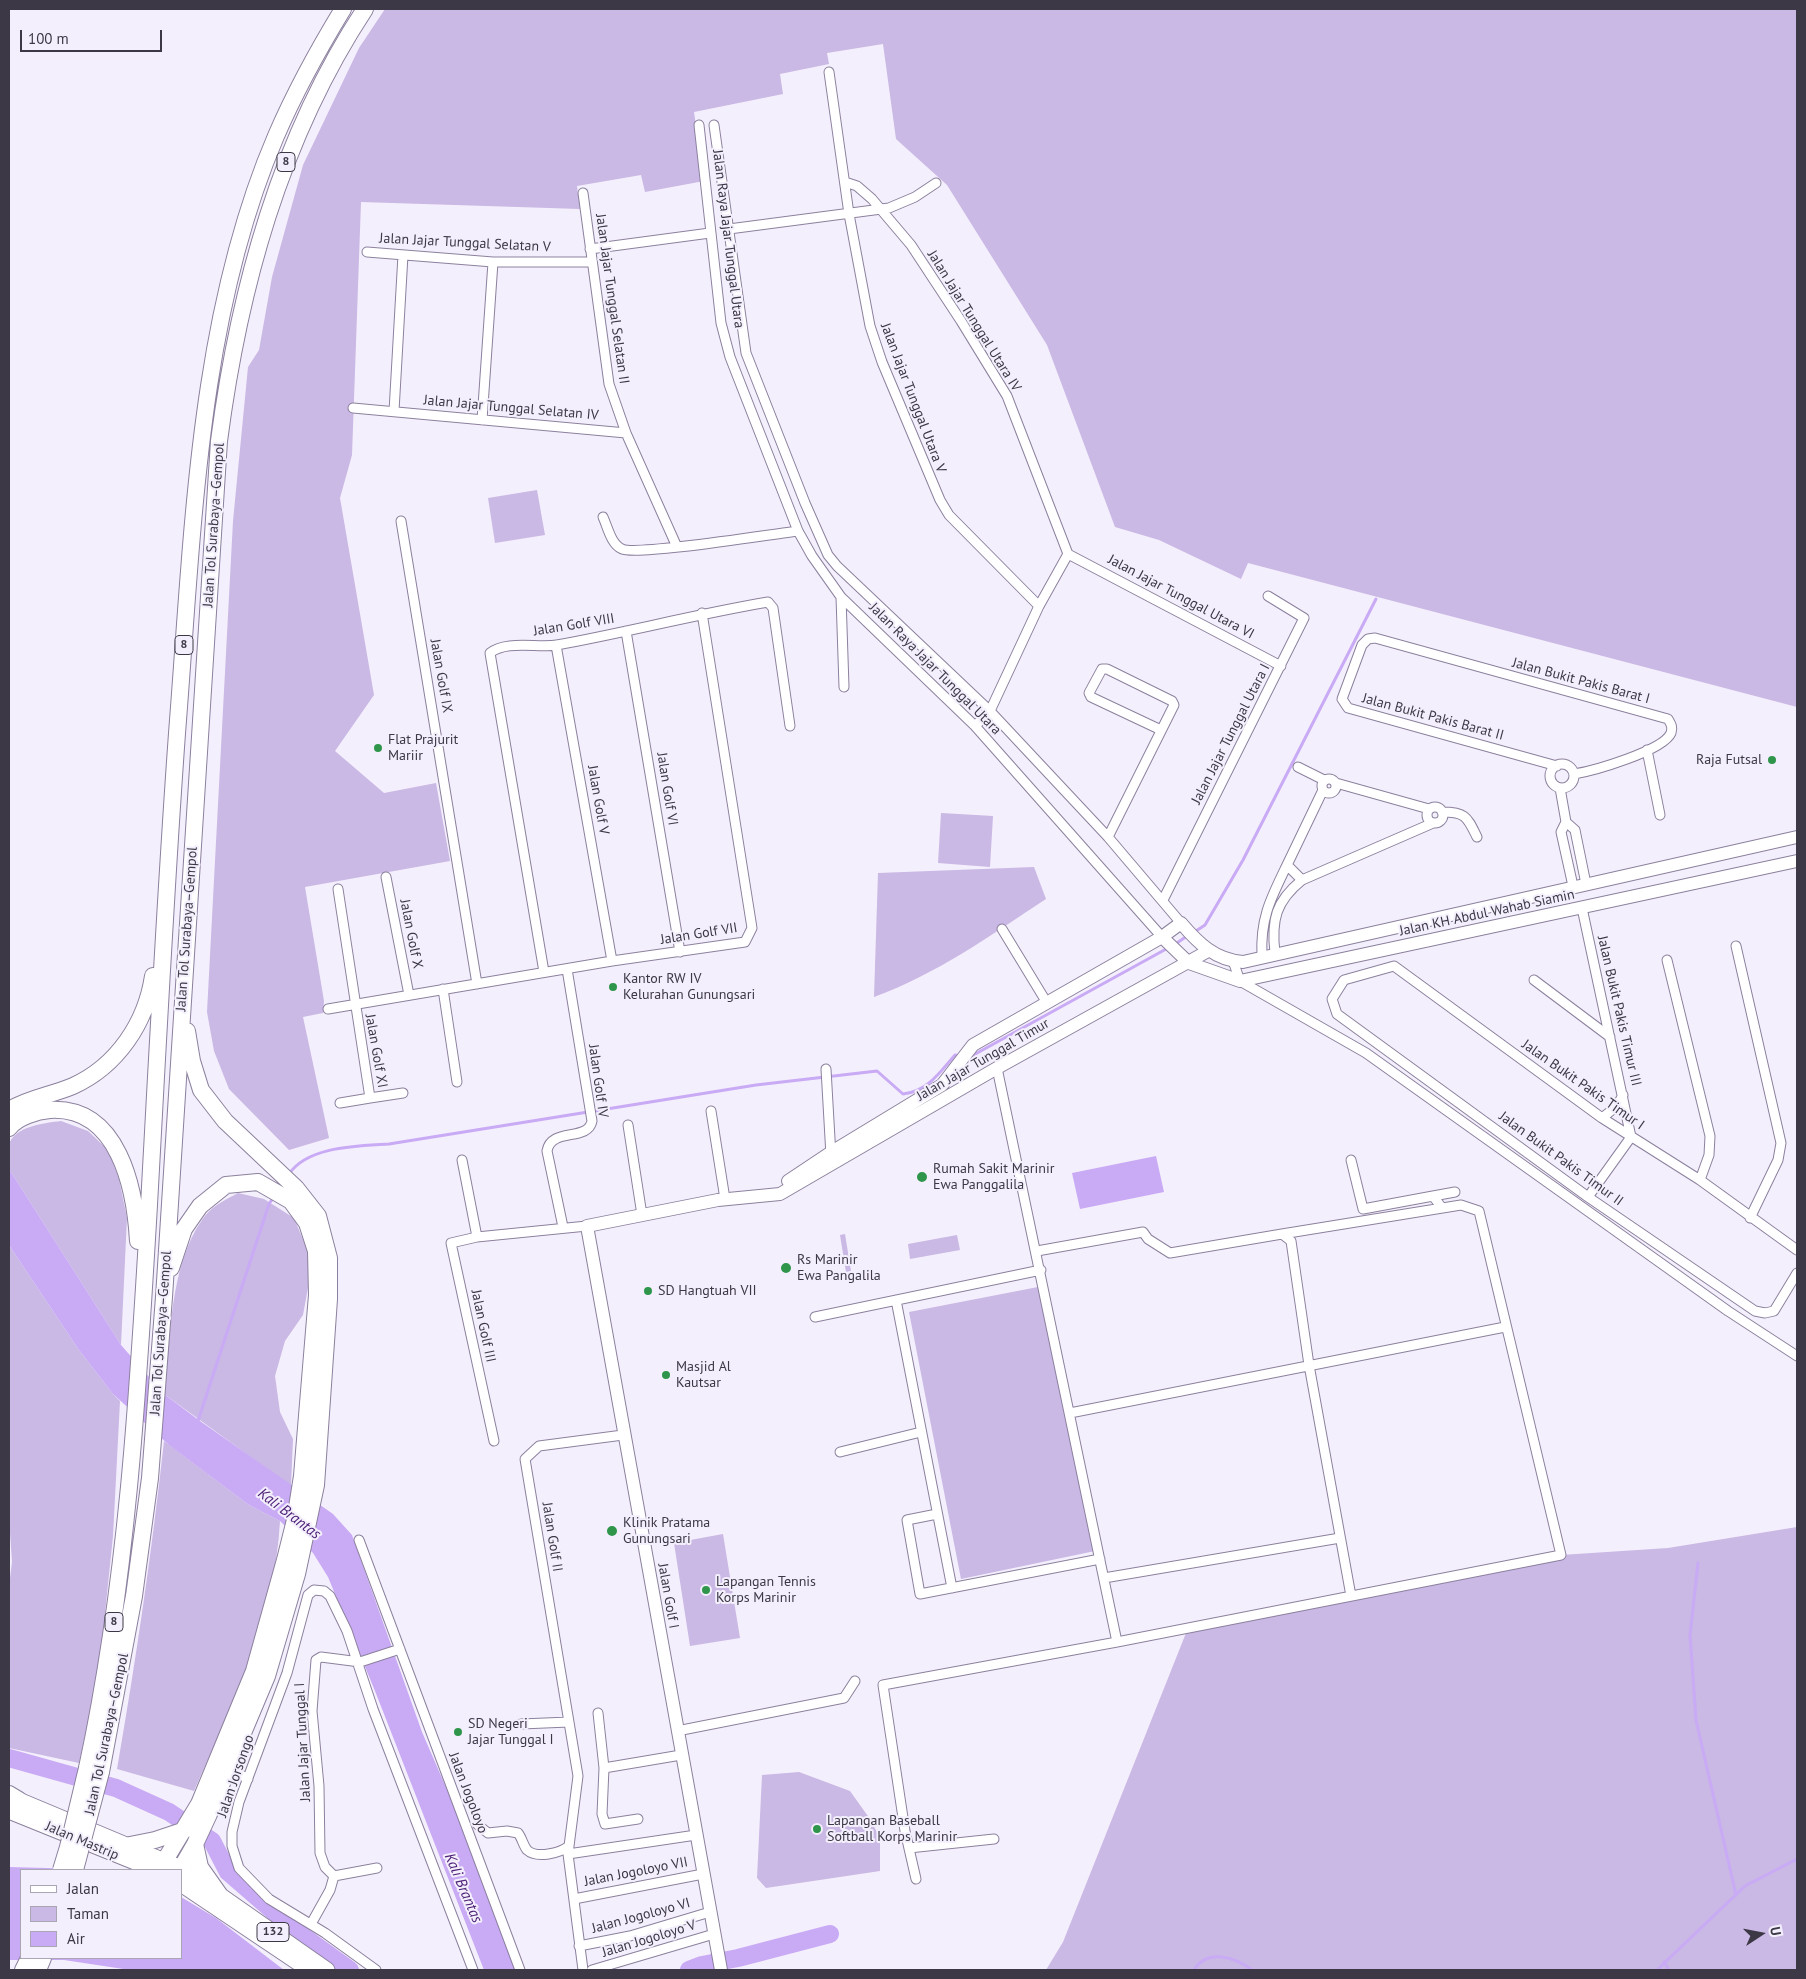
<!DOCTYPE html>
<html>
<head>
<meta charset="utf-8">
<style>
	body { margin:0 }
	#map { position:relative; width:1806px; height:1979px; overflow:hidden; background:#f4effc; font-family:"PT Sans",sans-serif }
	canvas { display:block }
	.frame { position:absolute; inset:0; border:10px solid #3d3845; pointer-events:none }
	.legend { position:absolute; left:20px; top:1869px; width:162px; height:90px; box-sizing:border-box; background:#f4effc; border:1px solid #aba6b3; margin:0; padding:6px 9px; list-style:none; font-size:15px; color:#3d3845 }
	.legend li { display:flex; align-items:center; gap:10px; height:25px }
	.legend b { width:25px; border:1px solid #aba6b3 }
	.north { position:absolute; left:1736px; top:1909px; width:50px; height:50px; -webkit-text-stroke:4px #f4effc; paint-order:stroke; rotate:79deg; font-size:14px; font-weight:700; line-height:20px; text-align:center; color:#3d3845 }
	.north::after { content:''; display:block; margin:auto; width:18px; height:22px; background:#3d3845; clip-path:polygon(50% 0,100% 100%,50% 72%,0 100%) }
	.scale { position:absolute; left:20px; top:30px; width:142px; height:22px; box-sizing:border-box; border:2px solid #3d3845; border-top:0; padding-left:6px; font-size:15px; line-height:18px; white-space:nowrap; color:#3d3845; -webkit-text-stroke:4px #f4effc; paint-order:stroke }
</style>
</head>
<body>
<div id="map">
<canvas width="1806" height="1979"></canvas>
<div class="frame"></div>
<ul class="legend">
<li><b style="height:6px;background:#fff"></b>Jalan</li>
<li><b style="height:14px;background:#cab8e5"></b>Taman</li>
<li><b style="height:14px;background:#c9aaf5"></b>Air</li>
</ul>
<div class="north">U</div>
<div class="scale">100 m</div>
</div>
<script>
const c = document.querySelector('canvas').getContext('2d');
c.lineJoin = 'round';
function fillPath(path, color) { c.fillStyle = color; c.fill(path, 'evenodd'); }
function strokePath(path, color, width, dash) { c.strokeStyle = color; c.lineWidth = width; c.lineCap = dash ? 'butt' : 'round'; c.setLineDash(dash || []); c.stroke(path); }
function label(font, color, halo, rows, align = 'center') {
  c.font = font + ' "PT Sans",sans-serif'; c.lineWidth = 4; c.setLineDash([]); c.textBaseline = 'middle'; c.strokeStyle = halo; c.fillStyle = color; for (const [text, x, y, turn = 0] of rows) {
    c.save(); c.translate(x, y); c.rotate((+turn || 0) * Math.PI / 180); c.textAlign = isNaN(turn) ? turn : align; if (halo) c.strokeText(text, 0, 0); c.fillText(text, 0, 0); c.restore();
  }
}
const green = new Path2D(`
	M385 9H1797V707L1248 563 1241 579 1159 540 1115 527 1047 345 947 185 896 139 883 44 827 53 829 64 780 74 783 94 694 112 704 181 645 192 641 175 577 186 580 209 361 202 352 455 340 498 374 695 335 751 384 793 436 783 450 861 305 887 324 1001 323 1013 303 1017 329 1138 289 1150 229 1089 214 1051 207 1012 233 521 248 367 259 350 272 277 303 165 359 48Z
	M537 490 545 535 495 543 488 498Z
	M941 813 993 816 990 867 938 863Z
	M1034 867 1046 899C991 935 937 974 874 997L878 873Z
	M61 1121 88 1131 108 1150 119 1179 127 1218 121 1345 9 1169C9 1162 7 1151 9 1145 14 1126 45 1123 61 1121Z
	M238 1193 264 1199 294 1218 307 1249 310 1277 303 1315 285 1341 275 1376 280 1412 293 1439 291 1486 164 1394C171 1339 169 1267 202 1220 210 1207 225 1200 238 1193Z
	M845 1234 851 1271 846 1272 840 1235Z
	M957 1235 960 1250 910 1259 908 1244Z
	M9 1245 79 1350 113 1394 120 1401 113 1536 99 1671 79 1763 9 1748V1586L12 1562 9 1518Z
	M1038 1287 1095 1551 961 1579 909 1312Z
	M164 1441 249 1505 280 1521C275 1617 232 1705 194 1791L117 1769C136 1660 152 1551 164 1441Z
	M1797 1527V1970H1046L1063 1942 1188 1628 1561 1555 1668 1548Z
	M723 1534 740 1638 690 1646 674 1543Z
	M799 1772 850 1791 870 1819 880 1838V1871L766 1888 757 1878 762 1775Z`);
const water = new Path2D(`
	M1156 1156 1164 1192 1080 1209 1072 1173Z
	M9 1169 121 1345 164 1394 200 1421 333 1514 352 1535 422 1732 458 1815 517 1970H484L375 1691 328 1577 313 1553 280 1521 249 1505 169 1445 113 1394 79 1350 9 1245Z
	M9 1867 122 1870H21V1958H181V1897L216 1918 284 1970H130L64 1960H9Z`);
const stream = new Path2D(`
	M1193 933 1205 925 1243 860 1376 599
	M1174 945 1187 936
	M968 1058 1168 948
	M289 1174C308 1146 358 1146 389 1144L756 1085 877 1071 903 1094C927 1092 940 1072 955 1055L960 1056
	M197 1424 269 1204 273 1198
	M1698 1563 1690 1635 1696 1720 1736 1895
	M1664 1962 1669 1970
	M1194 1970C1207 1948 1235 1957 1252 1970
	M1657 1970 1745 1886 1797 1859`);
const river = new Path2D(`
	M9 1758 116 1788 169 1812 212 1841 228 1872 296 1931 350 1970
	M689 1970 702 1965 738 1958 830 1934`);
const minor = new Path2D(`
	M829 72 849 214 870 326 882 362 940 500 949 515 1039 606
	M699 125 721 323 730 357 798 531 812 556 841 597 975 726 1162 937
	M714 125 746 353 805 503 828 555 837 566 990 711 1108 837 1181 923
	M845 182 857 186 872 199 911 245 961 321 1007 396 1068 554
	M583 193 609 384 626 433 677 547
	M729 229 889 208 915 197 936 183
	M590 249 710 233
	M367 252 493 262H591
	M353 408 626 433
	M394 411 403 255
	M482 420 493 262
	M603 517C608 528 611 544 622 549 638 556 772 534 798 531
	M401 521 477 984
	M1068 554 1281 666
	M841 597 844 687
	M626 631 680 952
	M556 645 612 961
	M975 726 990 711 1039 606 1068 554
	M1647 750 1660 815
	M1550 776a12 12 0 1 1 24 0a12 12 0 1 1-24 0Z
	M1557 766 1348 708 1342 699 1362 645 1368 639 1375 638 1668 719C1671 724 1673 727 1671 733 1663 751 1593 771 1574 774
	M1298 767 1324 780
	M1322 786a7 7 0 1 1 14 0a7 7 0 1 1-14 0Z
	M1336 783 1429 809
	M1560 788 1566 822 1561 832 1573 886
	M1323 790 1287 865 1302 880 1433 823
	M1427 815a8 8 0 1 1 16 0a8 8 0 1 1-16 0Z
	M1442 812C1466 812 1467 817 1477 837
	M1566 822 1575 830 1586 884
	M1108 837 1174 705 1172 701 1107 669H1102L1089 693 1091 697 1161 730
	M386 877 409 995
	M338 889 370 1098 403 1093
	M1163 900 1304 618 1268 596
	M1582 908 1631 1137 1588 1197
	M1002 929 1047 1003
	M1736 946 1781 1143 1778 1160 1750 1218
	M1275 953C1271 920 1276 901 1302 880
	M1262 956C1260 918 1271 898 1287 865
	M1667 960 1710 1136 1709 1155 1700 1180
	M1233 961 1240 981 1366 1053 1728 1311 1797 1356
	M544 972 490 653C506 640 537 648 557 645 628 632 697 614 768 602L773 608 790 726
	M1534 980 1610 1037
	M443 989 457 1082
	M328 1009 612 961 745 942 752 928 702 613
	M997 1068 1117 1642
	M826 1069 831 1156
	M340 1103 370 1098
	M711 1111 725 1199
	M1602 1118 1617 1106 1623 1095
	M628 1125 642 1215
	M462 1160 477 1237
	M1351 1160 1363 1209 1433 1196 1442 1208
	M1433 1196 1455 1192
	M563 1227 547 1151C551 1127 588 1142 592 1121L567 969
	M1797 1250 1700 1180 1602 1118 1394 966 1344 980 1332 999 1337 1014 1588 1197 1755 1311 1765 1313 1774 1311 1797 1273
	M1037 1251 1143 1232 1148 1239 1170 1253 1282 1234 1291 1241 1309 1365 1351 1596
	M896 1300 952 1588
	M815 1317 1041 1270
	M1070 1413 1505 1327
	M494 1441 451 1243 477 1237 587 1226
	M840 1452 921 1432
	M937 1514 907 1520 920 1594 1100 1559
	M359 1540 520 1970
	M1104 1578 1340 1538
	M598 1713 604 1768 681 1755
	M521 1724 569 1722
	M677 1731 844 1698 855 1681
	M225 1766 248 1779
	M604 1768 602 1814 605 1824 638 1819
	M478 1825 488 1833 507 1831 518 1833C522 1838 523 1845 527 1850 537 1859 560 1853 569 1846
	M909 1848 994 1839
	M568 1854 696 1835
	M334 1876 325 1867 320 1853 319 1786 312 1711 316 1660 321 1657 360 1662 400 1649
	M916 1879 905 1831 883 1685 1117 1642 1561 1555 1479 1211 1461 1205 1282 1234
	M574 1899 703 1874
	M311 1924 330 1890 334 1876 377 1868
	M579 1946 630 1936 710 1912
	M376 1970 325 1933 269 1899 239 1868 232 1846V1832L239 1802 287 1673 308 1595 314 1590 324 1591 330 1596 347 1631 373 1709 473 1970
	M583 1970 568 1854 578 1776 525 1459 539 1446 623 1435
	M592 1970 714 1934`);
const secondary = new Path2D(`
	M1162 937 1189 963 1240 981 1797 861
	M788 1181 830 1153 942 1085 973 1045 1162 937 1181 923C1198 943 1215 960 1243 962L1797 837
	M721 1970 587 1226 718 1200 780 1194 997 1068 1208 951`);
const primary = new Path2D(`
	M9 1796 181 1868 327 1970
	M9 1811 155 1870
	M181 1884 309 1970`);
const motorway = new Path2D(`
	M9 1110C28 1098 52 1095 73 1086 117 1066 146 1023 153 976
	M9 1128C17 1117 37 1111 50 1110 119 1106 135 1189 138 1241
	M87 1768C127 1583 138 1394 149 1205 158 1043 166 881 178 720 193 528 199 315 276 136 295 92 318 50 343 9
	M101 1772 134 1596 150 1478 164 1297 219 441C239 289 280 138 365 9
	M9 1794 19 1800
	M195 1844 200 1867 219 1894
	M130 1845 155 1840 185 1830
	M159 1870 199 1804 254 1671 285 1560 295 1520 302 1476 317 1295 316 1251 307 1223 291 1201 258 1182 226 1185 200 1206 184 1229 171 1268
	M180 1870 195 1844 209 1814 267 1676 297 1574 316 1485 329 1299V1258L318 1216 296 1188 225 1121 201 1090 192 1061 187 1031
	M23 1970 29 1958
	M38 1970 43 1958`);
const motorwayBridge = new Path2D(`
	M61 1870 68 1847 87 1768
	M75 1870 101 1772`);
const markers = [
	[378,748,5,"#2e954b"],
	[1772,760,5,"#2e954b"],
	[613,987,5,"#2e954b"],
	[922,1177,6,"#2e954b"],
	[786,1268,6,"#2e954b"],
	[648,1291,5,"#2e954b"],
	[666,1375,5,"#2e954b"],
	[612,1531,6,"#2e954b"],
	[706,1590,5,"#2e954b"],
	[458,1732,5,"#2e954b"],
	[817,1829,5,"#2e954b"]
];
const shields = [
	[286,162,18],
	[184,645,18],
	[114,1622,18],
	[273,1932,32]
];
const shieldNames = [
	["8",286,162],
	["8",184,645],
	["8",114,1622],
	["132",273,1932]
];
const streetNames = [
	["Jalan Raya Jajar Tunggal Utara",728,239,83],
	["Jalan Jajar Tunggal Selatan V",465,243,3],
	["Jalan Jajar Tunggal Selatan II",612,299,82],
	["Jalan Jajar Tunggal Utara IV",974,321,58],
	["Jalan Jajar Tunggal Utara V",913,398,69],
	["Jalan Jajar Tunggal Selatan IV",511,408,5],
	["Jalan Tol Surabaya–Gempol",214,525,-86],
	["Jalan Jajar Tunggal Utara VI",1181,597,28],
	["Jalan Golf VIII",574,625,-9],
	["Jalan Raya Jajar Tunggal Utara",935,669,45],
	["Jalan Golf IX",441,676,80],
	["Jalan Bukit Pakis Barat I",1581,681,15],
	["Jalan Bukit Pakis Barat II",1433,717,15],
	["Jalan Jajar Tunggal Utara I",1231,734,-63],
	["Jalan Golf VI",667,789,81],
	["Jalan Golf V",598,800,80],
	["Jalan KH Abdul Wahab Siamin",1487,913,-12],
	["Jalan Tol Surabaya–Gempol",187,929,-86],
	["Jalan Golf X",411,934,79],
	["Jalan Golf VII",699,934,-9],
	["Jalan Bukit Pakis Timur III",1619,1011,77],
	["Jalan Golf XI",376,1051,80],
	["Jalan Jajar Tunggal Timur",983,1060,-30],
	["Jalan Golf IV",598,1081,82],
	["Jalan Bukit Pakis Timur I",1583,1085,35],
	["Jalan Bukit Pakis Timur II",1561,1159,36],
	["Jalan Golf III",483,1326,78],
	["Jalan Tol Surabaya–Gempol",161,1333,-86],
	["Jalan Golf II",552,1537,81],
	["Jalan Golf I",668,1596,80],
	["Jalan Tol Surabaya–Gempol",107,1734,-78],
	["Jalan Jajar Tunggal I",303,1742,-93],
	["Jalan Jorsongo",236,1776,-71],
	["Jalan Jogoloyo",468,1793,69],
	["Jalan Mastrip",82,1841,23],
	["Jalan Jogoloyo VII",636,1872,-11],
	["Jalan Jogoloyo VI",641,1916,-15],
	["Jalan Jogoloyo V",649,1939,-17]
];
const poiNames = [
	["Flat Prajurit",388,740],
	["Mariir",388,756],
	["Raja Futsal",1762,760,"right"],
	["Kantor RW IV",623,979],
	["Kelurahan Gunungsari",623,995],
	["Rumah Sakit Marinir",933,1169],
	["Ewa Panggalila",933,1185],
	["Rs Marinir",797,1260],
	["Ewa Pangalila",797,1276],
	["SD Hangtuah VII",658,1291],
	["Masjid Al",676,1367],
	["Kautsar",676,1383],
	["Klinik Pratama",623,1523],
	["Gunungsari",623,1539],
	["Lapangan Tennis",716,1582],
	["Korps Marinir",716,1598],
	["SD Negeri",468,1724],
	["Jajar Tunggal I",468,1740],
	["Lapangan Baseball",827,1821],
	["Softball Korps Marinir",827,1837]
];
const waterNames = [
	["Kali Brantas",289,1514,37],
	["Kali Brantas",463,1888,67]
];
fillPath(green, '#cab8e5');
fillPath(water, '#c9aaf5');
strokePath(stream, '#c9aaf5', 3);
strokePath(river, '#c9aaf5', 18);
strokePath(minor, '#8c819e', 11);
strokePath(secondary, '#8c819e', 14);
strokePath(primary, '#8c819e', 17);
strokePath(motorway, '#8c819e', 18);
strokePath(minor, '#fff', 9);
strokePath(secondary, '#fff', 12);
strokePath(primary, '#fff', 15);
strokePath(motorway, '#fff', 16);
strokePath(motorwayBridge, '#8c819e', 18, []);
strokePath(motorwayBridge, '#fff', 16);
for (const [x, y, r, color] of markers) { const dot = new Path2D(); dot.arc(x, y, r, 0, 2 * Math.PI); c.fillStyle = color; c.fill(dot); strokePath(dot, '#f4effc', 2); }
for (const [x, y, w] of shields) { const box = new Path2D(); box.roundRect(x - w / 2, y - 9.5, w, 19, 4); c.fillStyle = '#f4effc'; c.fill(box); strokePath(box, '#3d3845', 1); }
label('bold 12px', '#3d3845', null, shieldNames);
label('14px', '#3d3845', '#f4effc', streetNames);
label('14px', '#3d3845', '#f4effc', poiNames, 'left');
label('italic 15px', '#4d2278', '#f4effc', waterNames);
</script>
</body>
</html>
